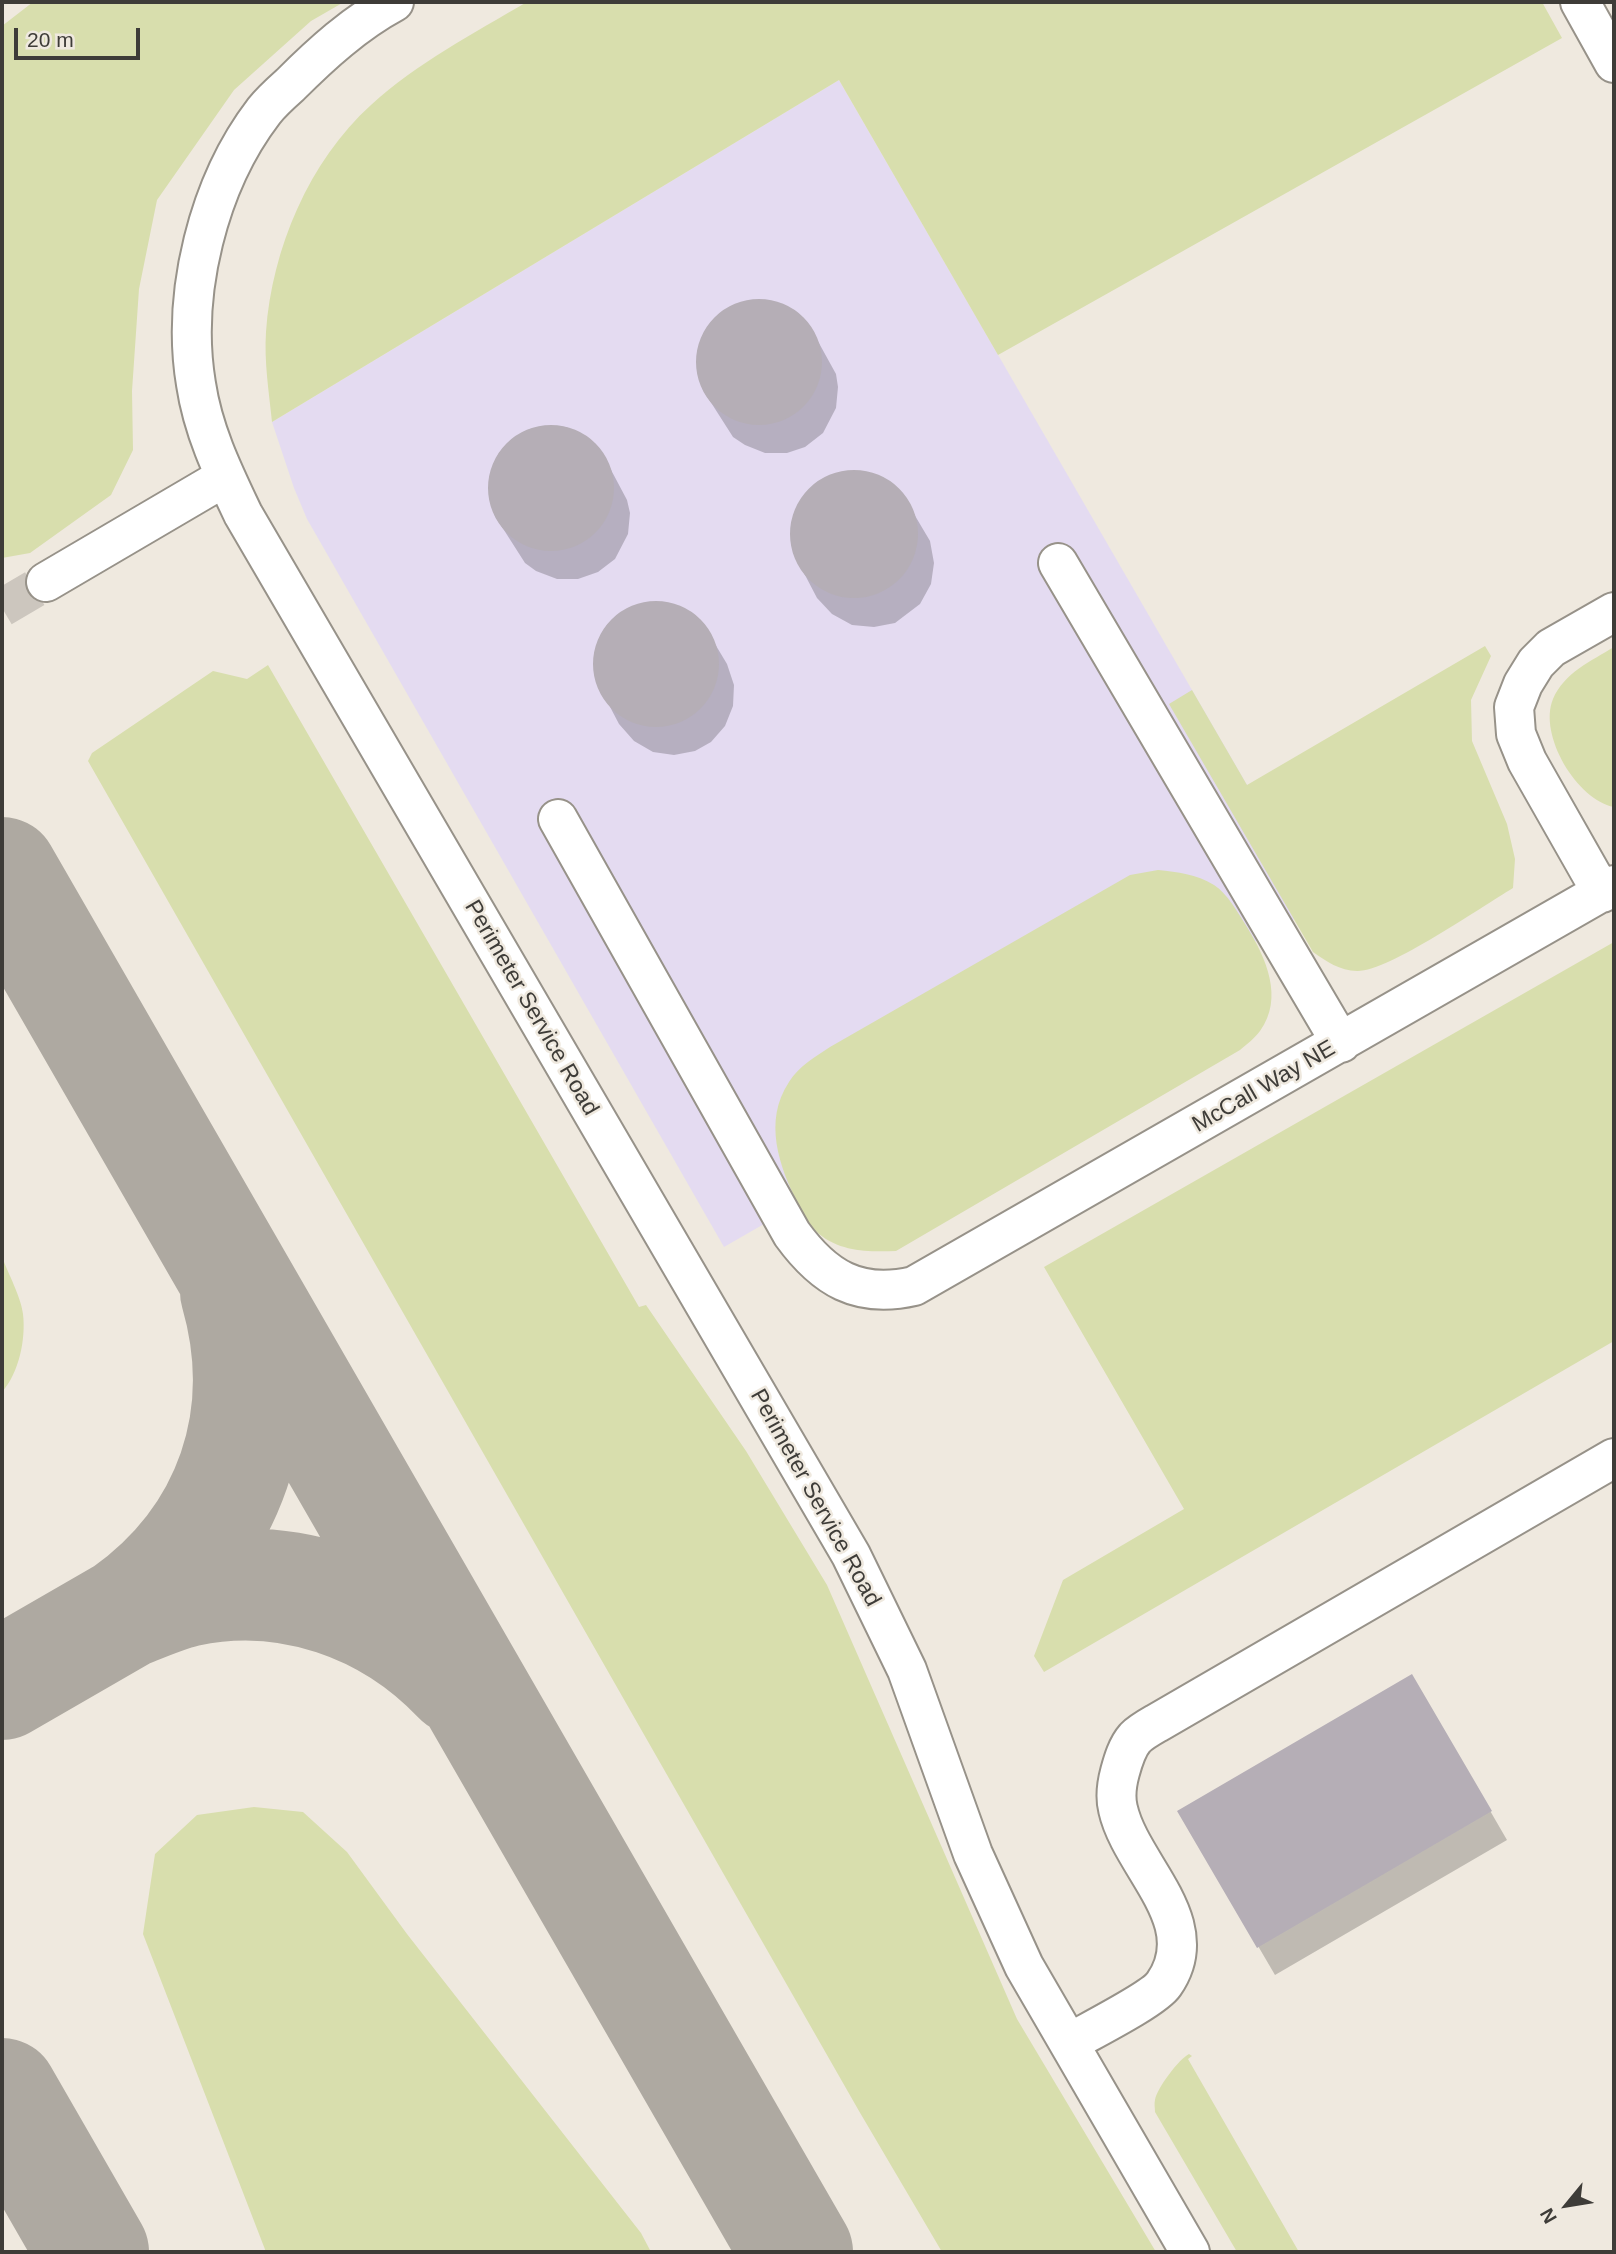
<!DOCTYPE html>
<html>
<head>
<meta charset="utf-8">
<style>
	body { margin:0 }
	#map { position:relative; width:1616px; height:2254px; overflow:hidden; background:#efe9df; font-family:Helvetica,sans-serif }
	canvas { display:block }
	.frame { position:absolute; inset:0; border:4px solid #3e3c38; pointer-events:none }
	.north { position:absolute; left:1532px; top:2170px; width:70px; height:70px; -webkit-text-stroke:5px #efe9df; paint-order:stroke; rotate:240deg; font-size:19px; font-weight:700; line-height:28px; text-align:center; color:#3e3c38 }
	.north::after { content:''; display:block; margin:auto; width:24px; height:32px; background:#3e3c38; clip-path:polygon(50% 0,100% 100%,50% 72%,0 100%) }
	.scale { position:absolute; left:14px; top:28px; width:126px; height:32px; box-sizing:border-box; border:4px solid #3e3c38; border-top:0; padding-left:9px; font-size:21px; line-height:24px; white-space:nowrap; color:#3e3c38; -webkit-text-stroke:5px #efe9df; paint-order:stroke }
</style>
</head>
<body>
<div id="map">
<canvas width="1616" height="2254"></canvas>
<div class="frame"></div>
<div class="north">N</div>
<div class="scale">20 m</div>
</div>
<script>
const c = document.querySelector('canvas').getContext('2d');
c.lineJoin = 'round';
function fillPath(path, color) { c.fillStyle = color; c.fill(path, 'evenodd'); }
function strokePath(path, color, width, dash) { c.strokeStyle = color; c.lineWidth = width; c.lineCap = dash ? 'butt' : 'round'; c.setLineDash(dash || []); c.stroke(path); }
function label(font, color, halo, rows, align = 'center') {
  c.font = font + ' Helvetica,sans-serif'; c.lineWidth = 5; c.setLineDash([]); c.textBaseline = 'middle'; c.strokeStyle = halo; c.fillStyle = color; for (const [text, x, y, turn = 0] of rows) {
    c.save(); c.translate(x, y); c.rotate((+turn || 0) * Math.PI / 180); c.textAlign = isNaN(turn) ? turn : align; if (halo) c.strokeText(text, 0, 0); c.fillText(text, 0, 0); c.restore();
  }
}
const industrial = new Path2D(`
	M839 80 1317 906 724 1247 307 519 294 488 272 422Z`);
const green = new Path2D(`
	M33 2H344L311 21 234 90 157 200 139 289 132 391 133 450 111 495 30 553 2 558V26Z
	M527 2H1542L1562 38 998 355 839 80 272 422C269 392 264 362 266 332 272 249 309 161 371 105 417 63 474 33 527 2Z
	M1485 646 1491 656 1471 700 1472 741 1507 824 1515 859 1513 888C1481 907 1388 972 1357 971 1340 971 1326 961 1313 952L1169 704 1192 690 1247 785Z
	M1614 647V807C1577 800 1538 735 1553 699 1564 673 1591 661 1614 647Z
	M268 665 639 1307 646 1305 746 1451 827 1585 1017 2019 1156 2252H942L859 2111 88 761 92 753 213 671 247 679Z
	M1158 870C1178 872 1196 874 1214 885 1228 894 1238 913 1247 927 1266 958 1284 998 1260 1031 1255 1038 1247 1044 1240 1050L896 1251C869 1252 841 1252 819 1234 809 1226 804 1215 798 1204 779 1166 763 1121 789 1082 799 1066 815 1057 830 1047L1130 875Z
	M1614 942V1341L1044 1672 1034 1656 1063 1580 1184 1509 1044 1267Z
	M2 1257C8 1273 21 1297 23 1314 26 1339 19 1373 2 1392Z
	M254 1807 303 1812 347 1852 407 1934 641 2233 651 2252H266L143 1934 155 1854 197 1815Z
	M1189 2054 1192 2056 1188 2059 1299 2252H1237L1155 2112C1155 2108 1154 2104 1155 2100 1157 2088 1179 2059 1189 2054Z`);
const shadow = new Path2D(`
	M752 300 773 302 793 310 809 325 836 374 838 387 836 408 823 433 805 447 787 453H765L745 445 733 437 703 390 697 368 699 347 707 328 718 315 737 304Z
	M544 426 566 427 585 436 601 451 627 500 630 513 628 534 615 559 598 572 578 579H557L536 571 525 563 495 516 489 495 491 473 499 453 511 440 530 429Z
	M856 471 878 476 901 492 930 541 934 563 931 584 920 604 895 623 874 627 852 625 832 614 817 598 793 552 791 530 796 509 808 491 834 474Z
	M643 603H667L686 610 703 624 727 664 734 685 733 706 725 726 711 742 695 751 674 755 653 752 634 741 619 724 596 680 594 659 600 637 607 625 624 611Z
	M1412 1676 1507 1840 1275 1975 1179 1811Z`);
const taxiway = new Path2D(`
	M2 873 797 2252
	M236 1292C272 1417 231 1537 125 1613 145 1605 165 1596 186 1591 287 1569 389 1605 459 1679
	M2 1684 125 1613
	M2 2094 93 2252`);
const building = new Path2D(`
	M696 362a63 63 0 1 1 126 0a63 63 0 1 1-126 0Z
	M488 488a63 63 0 1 1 126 0a63 63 0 1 1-126 0Z
	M790 534a64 64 0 1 1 128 0a64 64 0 1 1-128 0Z
	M593 664a63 63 0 1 1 126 0a63 63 0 1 1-126 0Z
	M1412 1674 1492 1811 1257 1948 1177 1811Z`);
const minorTunnel = new Path2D(`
	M2 608 46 582`);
const minor = new Path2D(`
	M394 2C355 23 321 54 290 85 281 93 271 102 264 111 208 184 181 294 196 384 203 431 223 472 243 514L851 1555 907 1670 973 1854 1024 1966 1190 2252
	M1580 2 1614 63
	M1058 563 1341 1043
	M46 582 225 477
	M558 819 792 1234C824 1278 858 1299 914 1286L1614 885
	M1602 893 1527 761 1516 734 1514 707 1523 684 1536 663 1551 648 1614 612
	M1069 2043C1088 2032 1154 1999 1164 1984 1207 1922 1131 1867 1118 1809 1115 1797 1117 1783 1120 1772 1123 1761 1127 1747 1135 1738 1141 1732 1150 1727 1157 1723L1614 1458`);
const streetNames = [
	["Perimeter Service Road",531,1008,60],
	["McCall Way NE",1264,1087,-30],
	["Perimeter Service Road",815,1498,61]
];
fillPath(industrial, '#e4dbf1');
fillPath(green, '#d8dead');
fillPath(shadow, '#0003');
strokePath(taxiway, '#aea9a1', 112);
fillPath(building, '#b5aeb6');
strokePath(minorTunnel, '#ccc6be', 38, [38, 19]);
strokePath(minor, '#979289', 42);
strokePath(minor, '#fff', 38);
label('23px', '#3e3c38', '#efe9df', streetNames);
</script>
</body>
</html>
